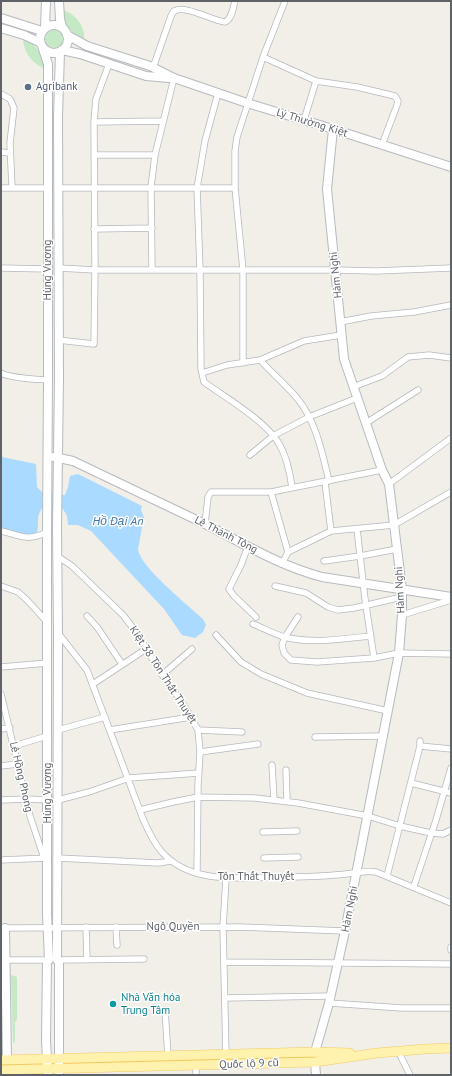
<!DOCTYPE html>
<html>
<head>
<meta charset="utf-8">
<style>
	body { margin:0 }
	#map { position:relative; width:452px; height:1076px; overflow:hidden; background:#f1efe8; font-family:"PT Sans",sans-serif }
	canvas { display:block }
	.frame { position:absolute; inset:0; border:2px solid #5f6368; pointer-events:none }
</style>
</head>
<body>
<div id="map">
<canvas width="452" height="1076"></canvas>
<div class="frame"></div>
</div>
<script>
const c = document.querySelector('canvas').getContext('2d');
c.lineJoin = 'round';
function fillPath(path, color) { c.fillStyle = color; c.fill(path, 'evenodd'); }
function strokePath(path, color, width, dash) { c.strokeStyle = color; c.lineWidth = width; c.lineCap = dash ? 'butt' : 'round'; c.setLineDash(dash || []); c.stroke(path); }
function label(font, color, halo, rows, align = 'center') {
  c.font = font + ' "PT Sans",sans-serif'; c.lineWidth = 3; c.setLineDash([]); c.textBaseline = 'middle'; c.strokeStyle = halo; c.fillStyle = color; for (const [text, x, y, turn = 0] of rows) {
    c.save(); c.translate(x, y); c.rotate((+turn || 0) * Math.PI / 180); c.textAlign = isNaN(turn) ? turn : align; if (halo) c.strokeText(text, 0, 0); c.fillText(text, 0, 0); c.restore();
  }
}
const green = new Path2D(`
	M61 9C76 14 86 26 84 42L64 24Z
	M45 39a9 9 0 1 1 18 0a9 9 0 1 1-18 0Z
	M23 37C38 46 42 55 47 70 33 64 23 53 23 37Z
	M11 975 17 977V1020L15 1022V1043L13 1042Z`);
const water = new Path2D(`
	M2 457 36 464 37 487 43 493 65 495 68 487 70 476 78 474 142 506 141 510 144 517 138 549C139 566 189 606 203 619L206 625 203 632 195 638 182 635 164 609 91 531 78 525H68L67 516 63 509 43 507C34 519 41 524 36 535L33 537 1 531V460Z`);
const street = new Path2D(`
	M263 57 316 81 357 87 395 96 398 101 397 105 382 145
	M153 68 171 16 174 11C186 5 211 20 225 22 232 19 233 8 235 1
	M218 93 205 141 197 188 200 270 201 369 204 382C226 398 263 419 278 442 286 455 290 472 292 488
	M1 94 10 99 14 108 10 143 12 188
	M304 120 316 81
	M94 122 163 121
	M1 152 10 153
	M94 155H155
	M1 188H48
	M58 188H235
	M94 229 152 228
	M1 268 48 269
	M59 268 95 270H335L376 271 451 268
	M152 269 151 187 155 155 174 78
	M340 322 371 316 414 312 451 305
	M58 340 94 344 95 270 94 122 96 99 109 64
	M260 360C272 373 285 384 297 398 316 421 322 452 329 481
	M243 363V270L235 188V151L237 137 263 57 285 1
	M1 373C7 377 42 381 48 379
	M202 373 227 365 260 360 304 341 341 335
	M353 387 382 376 408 357 429 355 451 358
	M366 423 418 390
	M250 455 273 436 309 417 357 398
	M325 482 331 531
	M389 484 451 438
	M271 492 288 552
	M205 524 208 497 211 492H271L382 470
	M357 529 365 599 374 658
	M1 531C20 535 28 542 47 532
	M248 546 241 565 229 589 234 596 256 617
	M57 556 72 566 123 615 136 632 169 686 180 699 198 730 200 752 198 785 197 873
	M324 561 360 556 397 549
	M282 564 288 552 331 531 394 525 451 492
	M1 586 18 592 27 600 47 622
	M275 586 306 593 328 607 338 610 354 608 402 597
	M402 615 451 600
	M87 616 97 627 122 664
	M298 617 285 637 282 645 284 653 291 660 317 662 374 658 399 653 451 654
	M253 624C263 628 274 634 284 637 312 644 343 639 370 636
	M58 633 87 670 143 819C148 830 153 842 161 851 189 884 237 878 276 877 295 877 314 877 334 875 348 875 362 870 376 872L451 903
	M216 635 241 662 261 674 307 693 388 711
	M1 667 48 663
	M162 675 192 649
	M93 684 146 649
	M1 694 30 816 44 858
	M1 729 10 728
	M58 730 105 717
	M110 730 191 717
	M198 730 242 732
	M315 737 384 736
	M14 746 47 736
	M420 746 451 749
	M200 752 258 744
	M272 765 274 800
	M1 766 18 764
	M286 770 287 801
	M411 783 451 793
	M1 800 26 799 48 800
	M58 800 89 792 129 778 199 773
	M140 810 173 802 198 797 255 798 298 803 368 816 400 826 431 833 443 834 451 830
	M263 832 297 831
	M58 858 158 863 171 861
	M264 858 298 857
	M1 860 47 858
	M387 876 420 746V741
	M226 879 223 927 226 1055
	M414 886 436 820 451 768
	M86 927 87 960
	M116 927 117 945
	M1 928 240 927 345 931
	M451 947V950
	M1 960H49
	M57 960 144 959
	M224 962 451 964
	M225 998 330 996
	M329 1003 402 1008H451
	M165 1010 168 1056
	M398 1051 410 1075
	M196 1066V1075`);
const secondary = new Path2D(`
	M59 1 60 19 62 27
	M1 18 42 31
	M40 39a14 14 0 1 1 28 0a14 14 0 1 1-28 0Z
	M1 28 24 35 39 42
	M45 28 46 1
	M67 35 87 46 150 66 174 78 247 103 333 129 451 167
	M43 49 48 64V379L47 532V914L49 960 47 961 46 1041 48 1075
	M62 50 80 54 146 76 169 78
	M54 457 73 461C117 482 161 503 205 524 244 544 280 566 322 577L451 597
	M5 928 7 1059
	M315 1052 329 1003 345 931 399 653 402 615V589L389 484 382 470 344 359 327 189 333 129
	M315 1062 316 1075
	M59 1075V961L57 960 58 633 57 528 59 378 58 117 60 52`);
const primary = new Path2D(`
	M1 1060 315 1052 350 1053
	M1 1070 315 1062 377 1053 425 1049 451 1048`);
const markers = [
	[28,87,4,"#5c6f8a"],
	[113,1004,4,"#0f9aa8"]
];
const serviceNames = [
	["Agribank",36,87]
];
const streetNames = [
	["Lý Thường Kiệt",312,123,17],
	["Hùng Vương",48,270,-90],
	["Hàm Nghi",336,275,-96],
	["Lê Thánh Tông",226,535,27],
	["Hàm Nghi",400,590,-93],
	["Kiệt 38 Tôn Thất Thuyết",163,675,57],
	["Lê Hồng Phong",21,777,77],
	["Hùng Vương",48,793,-90],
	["Tôn Thất Thuyết",256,877],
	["Hàm Nghi",350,909,-79],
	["Ngô Quyền",173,927],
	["Quốc lộ 9 cũ",249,1064,-2]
];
const cultureNames = [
	["Nhà Văn hóa",121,998],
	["Trung Tâm",121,1011]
];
const waterNames = [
	["Hồ Đại An",118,522]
];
fillPath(green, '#c5e8c5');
fillPath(water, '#aadaff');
strokePath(street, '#b5b8bc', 7);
strokePath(secondary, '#b6babf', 10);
strokePath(primary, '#f2c960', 10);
strokePath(street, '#fff', 5.5);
strokePath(secondary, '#fff', 8);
strokePath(primary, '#fff2af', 9);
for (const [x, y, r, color] of markers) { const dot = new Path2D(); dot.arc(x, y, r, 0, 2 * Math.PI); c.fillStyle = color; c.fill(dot); strokePath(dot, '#fff', 1.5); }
label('11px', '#4e5e75', '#fff', serviceNames, 'left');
label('11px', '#5f6368', '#fff', streetNames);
label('11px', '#0d838f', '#fff', cultureNames, 'left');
label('italic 12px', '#4174aa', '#fff', waterNames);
</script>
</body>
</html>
